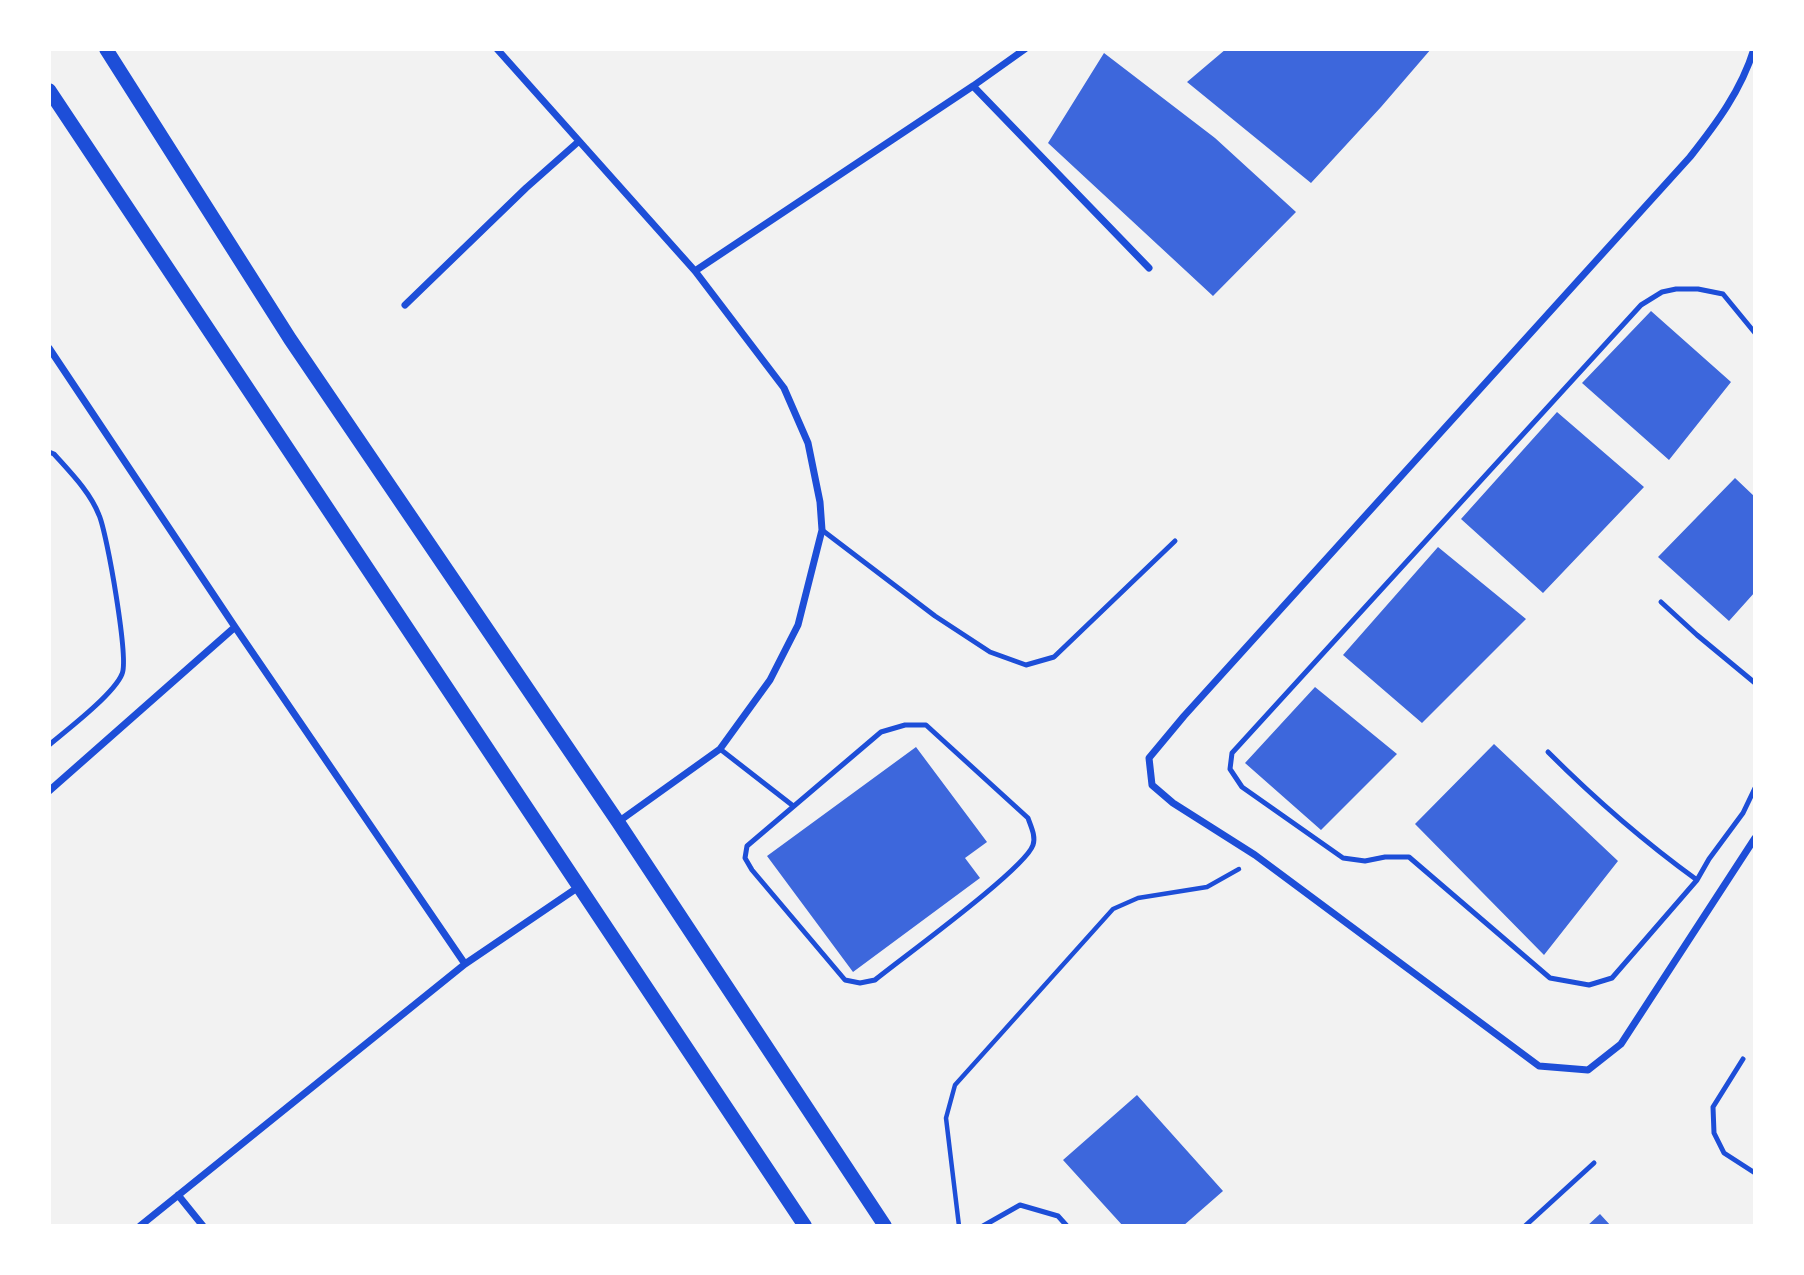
<!DOCTYPE html>
<html>
<head>
<meta charset="utf-8">
<style>
	body { margin:0 }
	#map { position:relative; width:1804px; height:1275px; overflow:hidden; background:#f2f2f2; font-family:Karla,sans-serif }
	canvas { display:block }
	.frame { position:absolute; inset:0; border:51px solid #fff; pointer-events:none }
</style>
</head>
<body>
<div id="map">
<canvas width="1804" height="1275"></canvas>
<div class="frame"></div>
</div>
<script>
const c = document.querySelector('canvas').getContext('2d');
c.lineJoin = 'round';
function fillPath(path, color) { c.fillStyle = color; c.fill(path, 'evenodd'); }
function strokePath(path, color, width, dash) { c.strokeStyle = color; c.lineWidth = width; c.lineCap = dash ? 'butt' : 'round'; c.setLineDash(dash || []); c.stroke(path); }
const building = new Path2D(`
	M1226 49H1431L1381 107 1311 183 1187 82Z
	M1104 53 1215 138 1296 212 1213 296 1048 143Z
	M1651 311 1731 382 1669 460 1582 383Z
	M1557 412 1644 487 1543 593 1461 519Z
	M1735 478 1755 497V592L1729 621 1658 557Z
	M1438 547 1526 619 1422 723 1343 655Z
	M1315 687 1397 754 1321 830 1245 763Z
	M1494 744 1618 861 1544 955 1415 824Z
	M916 747 987 842 965 858 980 878 853 972 767 856Z
	M1137 1095 1223 1191 1183 1226H1123L1063 1160Z
	M1600 1214 1611 1226H1587Z`);
const path = new Path2D(`
	M959 1226 946 1118 955 1085 1113 909 1138 898 1207 887 1239 869`);
const service = new Path2D(`
	M1755 333 1723 294 1698 289H1676L1662 292 1641 305 1232 753 1230 769 1242 787 1343 858 1365 861 1385 857H1409L1550 978 1589 985 1612 978 1697 880 1709 859 1743 813 1755 788
	M49 452 54 454C71 473 90 492 99 515 107 533 129 659 122 674 114 694 67 730 49 745
	M822 530 935 616 990 652 1026 665 1054 657 1175 541
	M1661 602 1697 635 1755 683
	M905 725H926L1028 818C1031 827 1036 836 1033 845 1025 869 902 958 875 980L860 983 845 980 752 870 745 858 747 846 881 732Z
	M720 749 792 805
	M1548 752C1595 799 1643 841 1697 880
	M1743 1059 1713 1107 1714 1133 1724 1153 1755 1173
	M983 1226 1020 1205 1058 1216 1067 1226
	M1525 1226 1594 1163`);
const minor = new Path2D(`
	M497 49 695 271 784 388 808 443 820 502 822 530 798 625 770 680 720 749 618 822
	M1754 49C1741 91 1716 124 1690 157L1184 716 1149 758 1152 785 1173 803 1255 855 1539 1066 1588 1070 1621 1044 1755 838
	M973 86 1149 268
	M695 271 973 86 1025 49
	M405 305 526 188 578 142
	M49 348 235 627
	M49 791 235 627 465 964
	M178 1195 203 1226
	M140 1226 465 964 580 886`);
const secondary = new Path2D(`
	M106 49 290 339 618 822 885 1226
	M49 90 805 1226`);
fillPath(building, '#3d67dc');
strokePath(path, '#1d4ed8', 4.5);
strokePath(service, '#1d4ed8', 5);
strokePath(minor, '#1d4ed8', 7);
strokePath(secondary, '#1d4ed8', 14);
</script>
</body>
</html>
